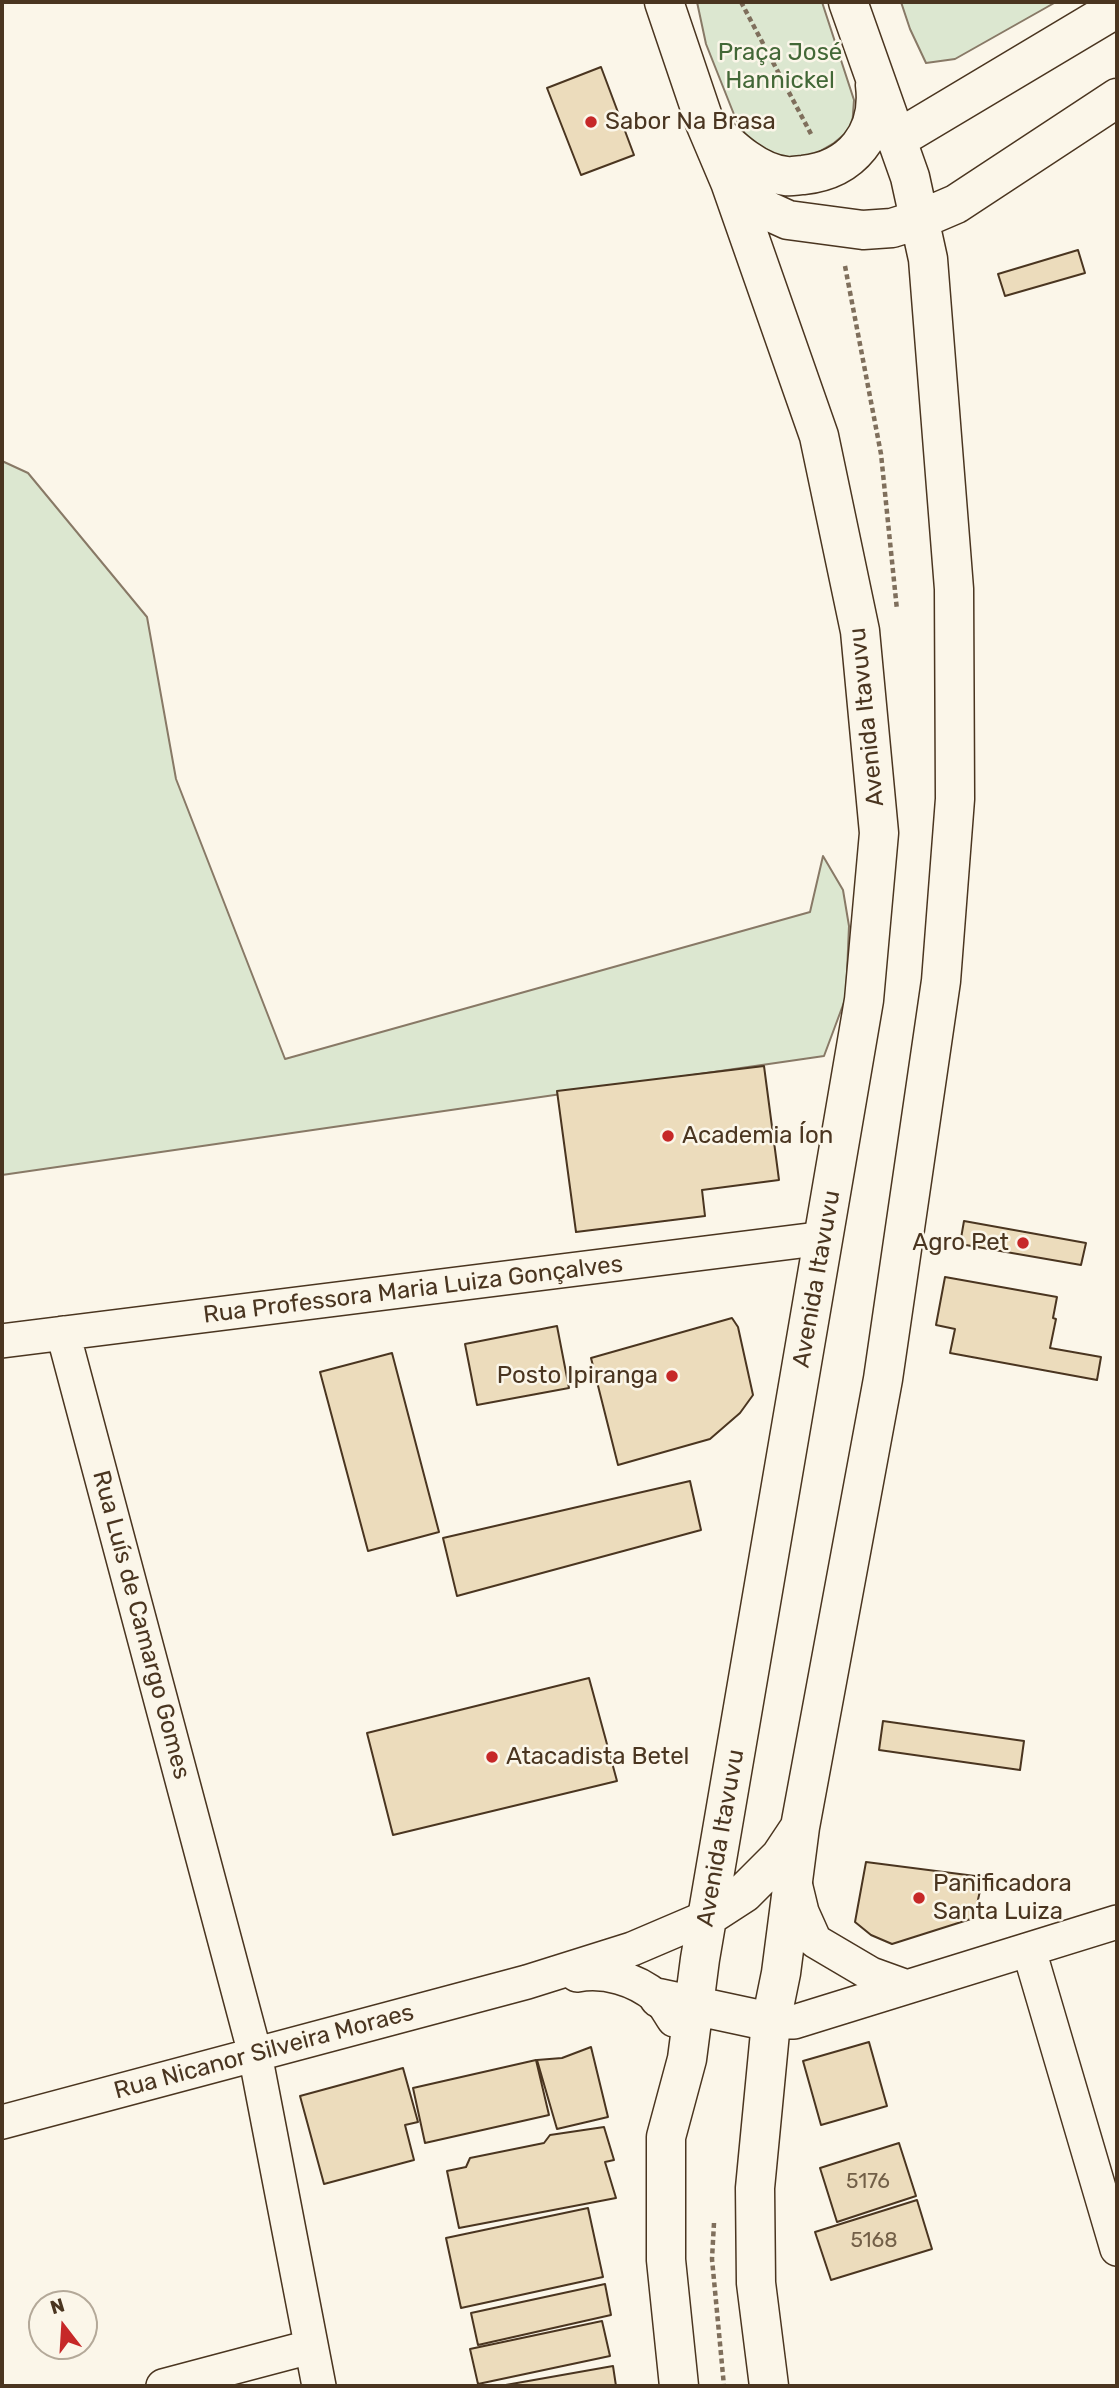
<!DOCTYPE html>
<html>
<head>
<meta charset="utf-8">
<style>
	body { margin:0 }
	#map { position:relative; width:1119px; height:2388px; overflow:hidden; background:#fbf6e9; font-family:Rubik,sans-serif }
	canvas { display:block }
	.frame { position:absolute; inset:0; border:4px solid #4a3520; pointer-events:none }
	.north { position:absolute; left:28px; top:2290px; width:70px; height:70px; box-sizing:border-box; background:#fbf6e9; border:2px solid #b4a999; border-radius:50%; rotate:343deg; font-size:19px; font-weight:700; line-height:28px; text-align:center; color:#4a3520 }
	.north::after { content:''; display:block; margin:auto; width:24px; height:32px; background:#c62828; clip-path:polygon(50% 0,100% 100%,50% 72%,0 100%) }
</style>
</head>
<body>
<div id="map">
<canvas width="1119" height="2388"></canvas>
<div class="frame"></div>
<div class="north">N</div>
</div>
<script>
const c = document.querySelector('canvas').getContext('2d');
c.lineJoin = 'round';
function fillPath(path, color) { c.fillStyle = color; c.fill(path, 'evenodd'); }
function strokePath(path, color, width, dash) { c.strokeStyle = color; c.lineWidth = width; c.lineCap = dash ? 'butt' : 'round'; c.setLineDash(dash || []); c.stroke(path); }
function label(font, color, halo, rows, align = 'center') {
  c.font = font + ' Rubik,sans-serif'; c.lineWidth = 5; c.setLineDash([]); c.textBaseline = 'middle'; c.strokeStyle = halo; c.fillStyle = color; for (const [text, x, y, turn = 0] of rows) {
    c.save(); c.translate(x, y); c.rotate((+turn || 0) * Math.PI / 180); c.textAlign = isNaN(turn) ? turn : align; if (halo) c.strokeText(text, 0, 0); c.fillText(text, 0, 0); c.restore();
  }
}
const green = new Path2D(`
	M697 2H822L854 100 852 128 834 143 810 157 778 162 753 148 735 117 706 44Z
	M901 2H1056L955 59 926 63 910 29Z
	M2 461 28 473 147 617 176 779 285 1059 810 912 823 856 843 890 849 926 846 997 824 1056 2 1175Z`);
const building = new Path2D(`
	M601 67 634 155 581 175 547 88Z
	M1078 250 1085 273 1005 296 998 274Z
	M764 1066 779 1180 702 1190 705 1216 576 1232 557 1091Z
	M964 1221 1086 1243 1081 1265 960 1244Z
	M945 1277 1057 1297 1053 1318 1056 1319 1050 1348 1101 1357 1097 1380 950 1353 955 1329 936 1325Z
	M732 1318 738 1327 753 1395 740 1413 710 1439 618 1465 591 1358Z
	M557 1326 569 1388 477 1405 465 1344Z
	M392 1353 439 1532 368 1551 320 1372Z
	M690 1481 701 1530 457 1596 443 1538Z
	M589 1678 617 1781 393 1835 367 1733Z
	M883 1721 1024 1741 1020 1770 879 1750Z
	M866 1862 983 1877 974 1918 892 1944 871 1935 855 1922Z
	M869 2042 887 2106 821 2125 803 2061Z
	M591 2047 608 2117 557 2129 537 2060 562 2058Z
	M536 2060 549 2115 425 2143 413 2088Z
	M403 2068 418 2122 405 2125 414 2160 324 2184 300 2096Z
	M604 2127 614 2160 605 2162 616 2198 459 2228 447 2171 466 2167 470 2158 544 2143 550 2135Z
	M899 2143 916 2196 837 2222 820 2168Z
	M917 2200 932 2249 831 2280 815 2232Z
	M588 2208 603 2277 461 2308 446 2238Z
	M605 2284 611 2315 478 2345 471 2313Z
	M602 2321 610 2356 478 2384 470 2349Z
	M613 2366 616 2386H500Z`);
const path = new Path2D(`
	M741 2 811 134
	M845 266 881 454 897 610
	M714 2223 712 2259 724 2386`);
const minor = new Path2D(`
	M63 1333 255 2054 319 2386
	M2 1341 825 1238
	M794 1879 802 1912 815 1941 871 1974 907 1987
	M1029 1950 1117 2249
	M577 1975C605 1970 635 1979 657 1997 664 2002 669 2013 674 2020
	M771 2022H794L1117 1922
	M2 2122 527 1982 632 1949 707 1917
	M163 2386 310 2347`);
const secondary = new Path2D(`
	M664 2 705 123 730 182 819 436 860 631 879 833 864 1000 700 1959 687 2059 666 2137V2260L679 2386
	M709 127C730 147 756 173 786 176 791 177 798 175 803 175 852 170 881 133 875 85
	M896 140 1117 8
	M730 182 755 205 788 220 863 230 892 228 921 219 956 204 1117 98
	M707 1917 744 1893 780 1857 798 1830
	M659 1998 771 2022
	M769 2386 756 2283 755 2188 771 2022 781 1973 800 1827 883 1379 941 981 955 799 954 589 928 259 910 177 848 2`);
const markers = [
	[591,122,7,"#c62828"],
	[668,1136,7,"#c62828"],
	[1023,1243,7,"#c62828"],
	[672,1376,7,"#c62828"],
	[492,1757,7,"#c62828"],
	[919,1898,7,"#c62828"]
];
const numberNames = [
	["5176",868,2182],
	["5168",874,2241]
];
const parkNames = [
	["Praça José",780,53],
	["Hannickel",780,81]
];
const poiNames = [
	["Sabor Na Brasa",605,122],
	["Academia Íon",682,1136],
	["Agro Pet",1009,1243,"right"],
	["Posto Ipiranga",658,1376,"right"],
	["Atacadista Betel",506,1757],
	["Panificadora",933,1884],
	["Santa Luiza",933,1912]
];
const streetNames = [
	["Avenida Itavuvu",867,717,-96],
	["Avenida Itavuvu",817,1279,-80],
	["Rua Professora Maria Luiza Gonçalves",413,1290,-7],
	["Rua Luís de Camargo Gomes",141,1625,75],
	["Avenida Itavuvu",721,1838,-80],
	["Rua Nicanor Silveira Moraes",264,2052,-15]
];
fillPath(green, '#dce7d0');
strokePath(green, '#887966', 2);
fillPath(building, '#ecdcbc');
strokePath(building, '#4a3520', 2);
strokePath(minor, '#4a3520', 36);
strokePath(secondary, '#4a3520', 41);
strokePath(path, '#7f6f5c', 4.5, [5, 3.5]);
strokePath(minor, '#fbf6e9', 33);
strokePath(secondary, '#fbf6e9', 38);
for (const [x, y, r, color] of markers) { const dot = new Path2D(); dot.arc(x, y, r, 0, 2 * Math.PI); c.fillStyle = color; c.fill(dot); strokePath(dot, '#fbf6e9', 2.5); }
label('21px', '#725f47', null, numberNames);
label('24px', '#436837', '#fbf6e9', parkNames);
label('24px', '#4a3520', '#fbf6e9', poiNames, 'left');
label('24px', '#4a3520', '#fbf6e9', streetNames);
</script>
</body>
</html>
